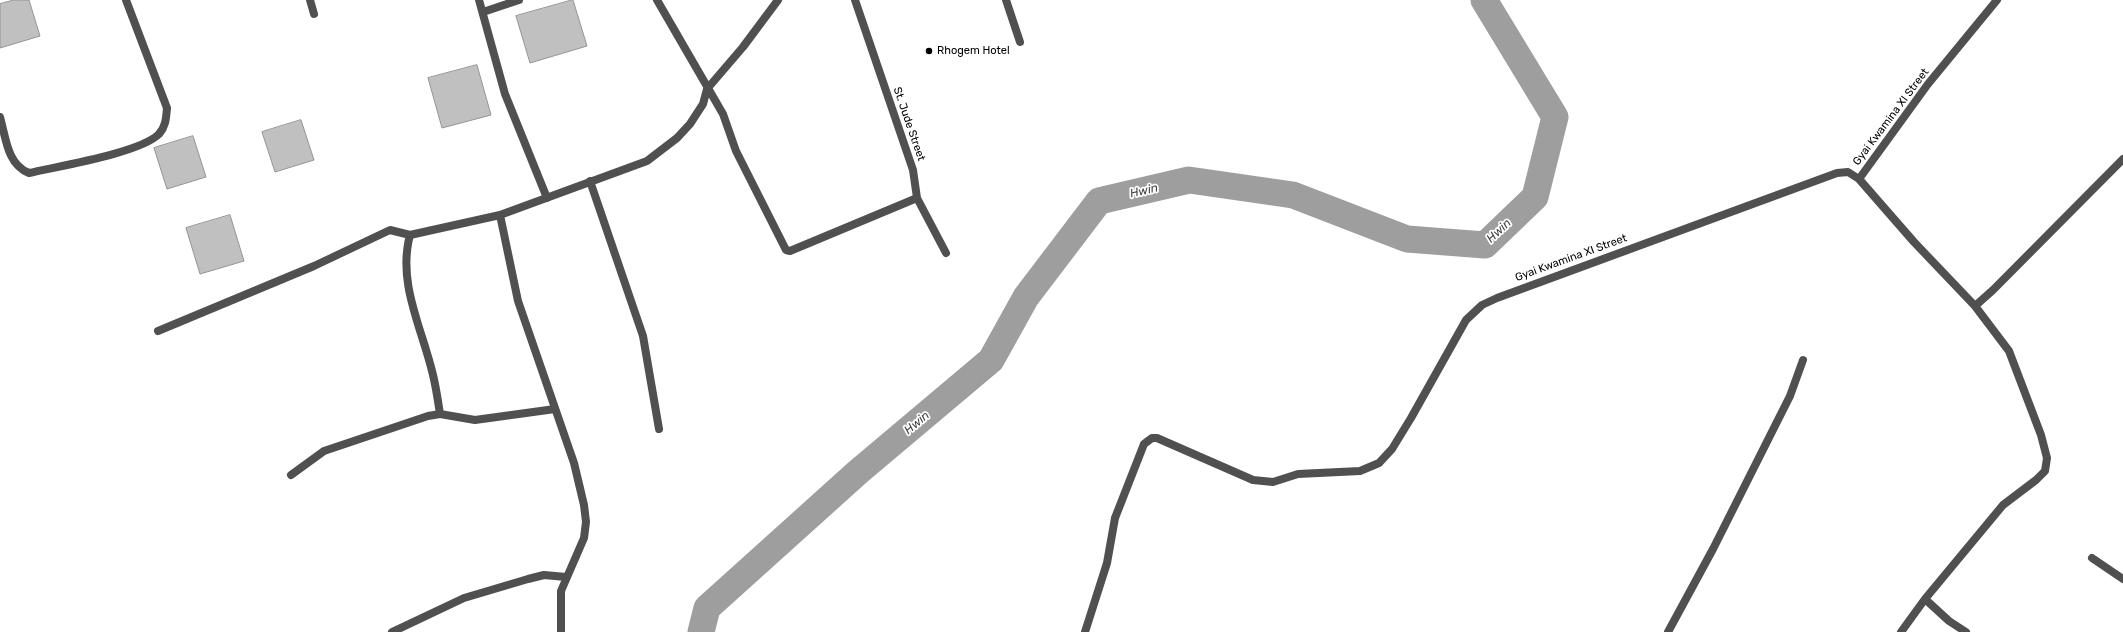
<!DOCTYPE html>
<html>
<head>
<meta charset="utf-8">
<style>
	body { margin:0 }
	canvas { display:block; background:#fff }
</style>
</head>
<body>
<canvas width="2123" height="632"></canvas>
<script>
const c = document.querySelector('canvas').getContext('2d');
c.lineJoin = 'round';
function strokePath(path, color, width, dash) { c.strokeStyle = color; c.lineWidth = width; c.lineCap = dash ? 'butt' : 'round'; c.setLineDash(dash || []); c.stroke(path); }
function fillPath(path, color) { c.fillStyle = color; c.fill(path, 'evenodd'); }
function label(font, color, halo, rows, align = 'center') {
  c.font = font + ' Rubik,sans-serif'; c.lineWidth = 3.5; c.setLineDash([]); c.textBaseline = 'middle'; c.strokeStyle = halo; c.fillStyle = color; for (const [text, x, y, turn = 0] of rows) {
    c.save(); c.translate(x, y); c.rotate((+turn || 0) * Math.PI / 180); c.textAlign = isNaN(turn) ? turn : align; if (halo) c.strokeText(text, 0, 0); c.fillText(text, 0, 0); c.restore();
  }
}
const river = new Path2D(`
	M701 632 707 608 858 472 991 360 1026 297 1099 201 1189 180 1293 195 1407 239 1485 245 1535 197 1555 117 1484 0`);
const building = new Path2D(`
	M14 0H29L40 36 0 48V4Z
	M573 0 587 46 530 63 516 16Z
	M477 65 491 115 442 128 428 78Z
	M301 120 314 160 275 172 262 132Z
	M193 136 206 177 167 189 154 148Z
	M230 215 244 261 200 274 186 228Z`);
const street = new Path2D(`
	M310 0 314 14
	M479 0 505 94 547 198
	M657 0 723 114 736 151 786 250 790 251 917 198
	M855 0 913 170 917 198 946 253
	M1006 0 1020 42
	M483 12 519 0
	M0 117C6 138 7 164 29 173 59 166 140 153 159 134 166 126 166 118 167 108L126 0
	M1859 179 1914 242 1975 306 1993 290 2123 159
	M590 181 643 336 659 429
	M500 215 518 301 574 463 584 505 586 522 584 538 561 591V632
	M410 235C397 283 422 328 433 375 436 387 438 401 440 414
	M158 331 314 266 390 230 410 235 500 215 647 161 677 138 690 124 703 104 707 89 743 47 778 0
	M291 475 324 451 428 416 440 414 475 420 555 409
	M2092 558 2123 579
	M1925 599 2003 505 2036 480 2045 471 2047 458 2041 435 2009 351 1975 306
	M392 632 464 598 528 579 544 575 566 577
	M1085 632 1107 563 1115 518 1144 444 1152 438H1157L1253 480 1273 482 1298 474 1360 471 1379 463 1392 449 1411 418 1466 320 1482 305 1497 298 1837 173 1848 172 1859 179 1928 84 1997 0
	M1668 632 1713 549 1790 396 1803 360
	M1901 632 1925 599 1949 621 1966 632`);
const markers = [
	[929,51,4,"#000"]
];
const poiNames = [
	["Rhogem Hotel",937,51]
];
const streetNames = [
	["Gyai Kwamina XI Street",1891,117,-53],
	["St. Jude Street",909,124,71],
	["Gyai Kwamina XI Street",1571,258,-20]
];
const waterNames = [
	["Hwin",1144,191,-13],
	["Hwin",1499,231,-43],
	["Hwin",917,423,-40]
];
strokePath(river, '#9e9e9e', 27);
fillPath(building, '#c0c0c0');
strokePath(building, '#949494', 1);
strokePath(street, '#505050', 8);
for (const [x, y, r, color] of markers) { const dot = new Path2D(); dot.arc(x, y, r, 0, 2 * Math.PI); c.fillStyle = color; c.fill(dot); strokePath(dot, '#fff', 1.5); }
label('11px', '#000', '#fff', poiNames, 'left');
label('11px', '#000', '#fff', streetNames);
label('italic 12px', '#3f3f3f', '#fff', waterNames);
</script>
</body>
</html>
